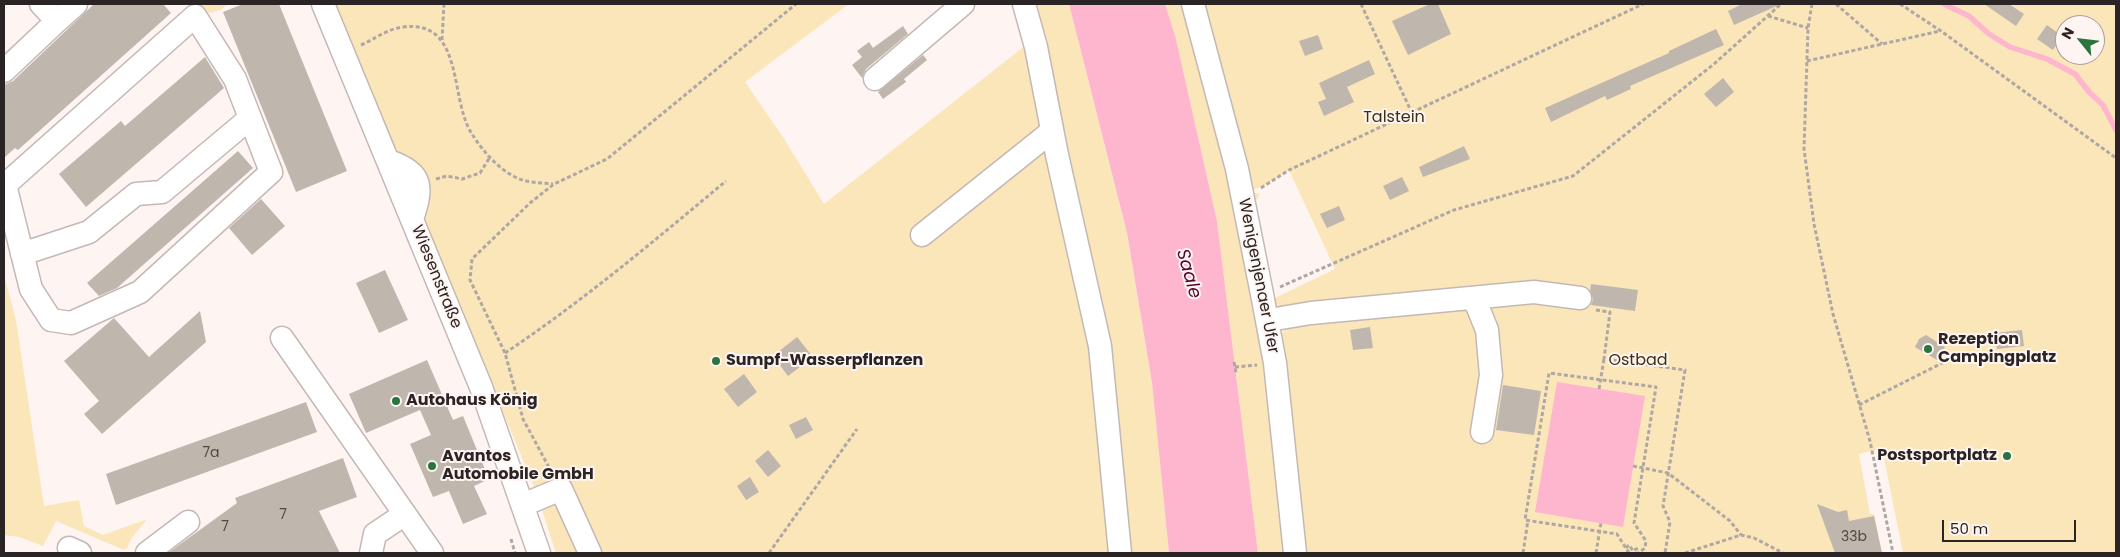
<!DOCTYPE html>
<html>
<head>
<meta charset="utf-8">
<style>
	body { margin:0 }
	#map { position:relative; width:2120px; height:557px; overflow:hidden; background:#fef4f1; font-family:Poppins,sans-serif }
	canvas { display:block }
	.frame { position:absolute; inset:0; border:5px solid #2a2524; pointer-events:none }
	.north { position:absolute; left:2055px; top:15px; width:50px; height:50px; box-sizing:border-box; background:#fef4f1; border:1px solid #a9a19f; border-radius:50%; rotate:299deg; font-size:14px; font-weight:700; line-height:20px; text-align:center; color:#2a2524 }
	.north::after { content:''; display:block; margin:auto; width:18px; height:22px; background:#2b733f; clip-path:polygon(50% 0,100% 100%,50% 72%,0 100%) }
	.scale { position:absolute; left:1942px; top:520px; width:134px; height:22px; box-sizing:border-box; border:2px solid #2a2524; border-top:0; padding-left:6px; font-size:15px; line-height:18px; white-space:nowrap; color:#2a2524; -webkit-text-stroke:4px #fef4f1; paint-order:stroke }
</style>
</head>
<body>
<div id="map">
<canvas width="2120" height="557"></canvas>
<div class="frame"></div>
<div class="north">N</div>
<div class="scale">50 m</div>
</div>
<script>
const c = document.querySelector('canvas').getContext('2d');
c.lineJoin = 'round';
function fillPath(path, color) { c.fillStyle = color; c.fill(path, 'evenodd'); }
function strokePath(path, color, width, dash) { c.strokeStyle = color; c.lineWidth = width; c.lineCap = dash ? 'butt' : 'round'; c.setLineDash(dash || []); c.stroke(path); }
function label(font, color, halo, rows, align = 'center') {
  c.font = font + ' Poppins,sans-serif'; c.lineWidth = 4; c.setLineDash([]); c.textBaseline = 'middle'; c.strokeStyle = halo; c.fillStyle = color; for (const [text, x, y, turn = 0] of rows) {
    c.save(); c.translate(x, y); c.rotate((+turn || 0) * Math.PI / 180); c.textAlign = isNaN(turn) ? turn : align; if (halo) c.strokeText(text, 0, 0); c.fillText(text, 0, 0); c.restore();
  }
}
const green = new Path2D(`
	M195 4H228L221 10 209 13Z
	M336 4H849L745 82 783 137 824 204 1026 45 1064 144 1036 4H1069L1127 233 1152 383 1169 553H556L535 489 411 190Z
	M1165 4H2116V553H1903L1882 448 1859 454 1870 514H1874L1882 553H1299L1278 340 1287 326 1277 313 1275 298 1335 269 1289 170 1262 187 1247 191 1260 194 1251 209 1291 553H1258L1217 221 1175 35ZM2065 25H2095V55H2065Z
	M5 279 16 320 44 506 79 500 84 526 103 535 147 519 131 539 127 548 124 550 56 521 43 546 19 537 4 535Z`);
const water = new Path2D(`
	M1069 4H1165L1175 35 1217 221 1258 553H1169L1152 383 1127 233Z
	M1557 382 1645 396 1623 527 1535 512Z`);
const stream = new Path2D(`
	M1944 4 1969 16 1989 34 2010 47 2047 59 2075 74 2090 93 2103 105 2116 130`);
const building = new Path2D(`
	M94 4H163L171 13 18 150 15 148 4 158V85L13 81Z
	M243 4H279L347 171 296 192 223 12Z
	M1430 4H1438L1451 34 1408 55 1392 21Z
	M1742 4H1781L1734 25 1728 11Z
	M1984 4H2009L2024 14 2016 26Z
	M2047 25 2062 36 2053 50 2037 39Z
	M903 26 908 34 866 69 862 78 852 65 862 57 857 51 869 42 873 48Z
	M1716 29 1724 45 1630 86 1631 89 1607 100 1605 96 1551 122 1545 108 1669 53V51Z
	M1318 35 1323 49 1305 56 1299 41Z
	M923 55 927 60 904 79 906 82 883 99 878 92Z
	M205 57 224 88 86 207 59 174 121 121 125 126Z
	M1369 60 1375 74 1347 87 1354 102 1324 116 1318 102 1326 99 1319 83Z
	M1723 78 1734 92 1716 107 1704 94Z
	M1464 146 1470 159 1423 177 1419 167Z
	M238 151 253 168 117 288 99 296 87 283Z
	M1402 177 1409 191 1390 200 1383 186Z
	M261 199 285 226 252 255 229 228Z
	M1339 206 1345 220 1327 228 1320 214Z
	M385 270 408 320 379 333 356 283Z
	M1591 284 1638 290 1635 311 1591 305 1593 299 1590 291Z
	M200 311 206 342 102 434 84 414 99 401 64 361 114 318 149 357Z
	M1370 327 1373 348 1353 350 1350 330Z
	M2022 330 2024 346 1997 349 1995 333Z
	M1926 335 1945 347 1937 360 1915 347 1919 339Z
	M797 337 813 357 788 376 773 356Z
	M427 360 453 420 463 416 489 479 474 486 487 514 463 524 449 491 433 497 410 444 431 435 420 410 366 433 349 394Z
	M744 374 757 392 738 407 724 389Z
	M1503 385 1541 391 1534 435 1496 430Z
	M306 402 317 432 116 505 106 474Z
	M806 417 813 430 796 439 789 425Z
	M768 450 781 466 768 477 755 461Z
	M343 458 357 497 319 511 340 553H168L237 503 235 498Z
	M750 477 759 492 746 500 737 486Z
	M1817 504 1838 512 1847 510 1849 521 1874 516 1882 553H1835Z`);
const path = new Path2D(`
	M1361 4 1411 111
	M1812 4 1808 28 1804 149 1814 224 1833 314 1870 441 1893 553
	M1836 4 1882 44
	M1900 4 1941 31 2116 158
	M1768 16 1808 28
	M442 40 444 4
	M361 45C375 39 387 29 403 27 465 19 449 100 472 134 483 152 504 176 526 181 535 183 544 183 553 184
	M1807 61 1940 31
	M436 179 447 176 462 179 480 173 490 157
	M1261 188 1289 170 1643 4
	M1280 287 1454 210 1573 176 1714 64 1781 4
	M1596 310 1610 312 1604 359 1685 370 1663 506 1670 522 1665 553
	M505 353C583 301 654 241 726 181
	M1234 362 1236 373
	M1235 367 1257 365
	M1599 389 1604 359
	M1859 405 1960 354
	M1633 466 1668 473 1730 521 1741 535
	M552 473 523 419 505 353 470 280 472 259 530 203 554 184 607 159 796 4
	M511 539 515 553
	M1626 548 1629 545 1633 551 1638 548
	M769 553 857 429
	M1523 553 1528 520
	M1596 553 1601 523
	M1629 553 1617 534 1525 520 1549 373 1656 387 1634 523 1646 541 1645 548 1638 553
	M1685 553 1741 535 1754 538 1783 553`);
const minor = new Path2D(`
	M323 4 481 387 539 553
	M1024 4 1036 47 1057 155 1100 346 1120 553
	M1193 4 1237 169 1262 294 1275 363 1295 553
	M195 16 235 79 271 172 140 292 71 323 51 320 31 289 5 185Z
	M57 21 76 4
	M4 71 57 21 41 4
	M875 79 963 4
	M388 161C423 172 423 187 412 219
	M922 235 1052 131
	M22 254 89 232 136 194 162 192 249 119
	M1474 298 1487 330 1491 375 1482 432
	M1281 318 1311 313 1534 292 1580 298
	M282 338 432 553
	M523 505 561 489 590 553
	M69 548 80 553
	M147 553 188 522
	M371 553 375 534 405 514`);
const markers = [
	[1928,349,5,"#2b733f"],
	[716,361,5,"#2b733f"],
	[396,401,5,"#2b733f"],
	[2007,456,5,"#2b733f"],
	[432,466,5,"#2b733f"]
];
const numberNames = [
	["7a",211,453],
	["7",283,515],
	["7",225,527],
	["33b",1854,537]
];
const parkNames = [
	["Talstein",1394,118],
	["Ostbad",1638,361]
];
const streetNames = [
	["Wenigenjenaer Ufer",1258,276,79],
	["Wiesenstraße",436,277,68]
];
const poiNames = [
	["Rezeption",1938,340],
	["Campingplatz",1938,358],
	["Sumpf-Wasserpflanzen",726,361],
	["Autohaus König",406,401],
	["Postsportplatz",1997,456,"right"],
	["Avantos",442,457],
	["Automobile GmbH",442,475]
];
const waterNames = [
	["Saale",1188,274,74]
];
fillPath(green, '#fbe6ba');
fillPath(water, '#feb5ce');
strokePath(stream, '#feb5ce', 5.5);
fillPath(building, '#bfb6ae');
strokePath(minor, '#c4b8b4', 25);
strokePath(path, '#afa7a4', 3, [4, 2.5]);
strokePath(minor, '#fff', 22);
for (const [x, y, r, color] of markers) { const dot = new Path2D(); dot.arc(x, y, r, 0, 2 * Math.PI); c.fillStyle = color; c.fill(dot); strokePath(dot, '#fef4f1', 2); }
label('14px', '#4f4946', null, numberNames);
label('16px', '#3c2f12', '#fef4f1', parkNames);
label('16px', '#2a2524', '#fef4f1', streetNames);
label('bold 16px', '#2a2524', '#fef4f1', poiNames, 'left');
label('italic 18px', '#58032f', '#fef4f1', waterNames);
</script>
</body>
</html>
